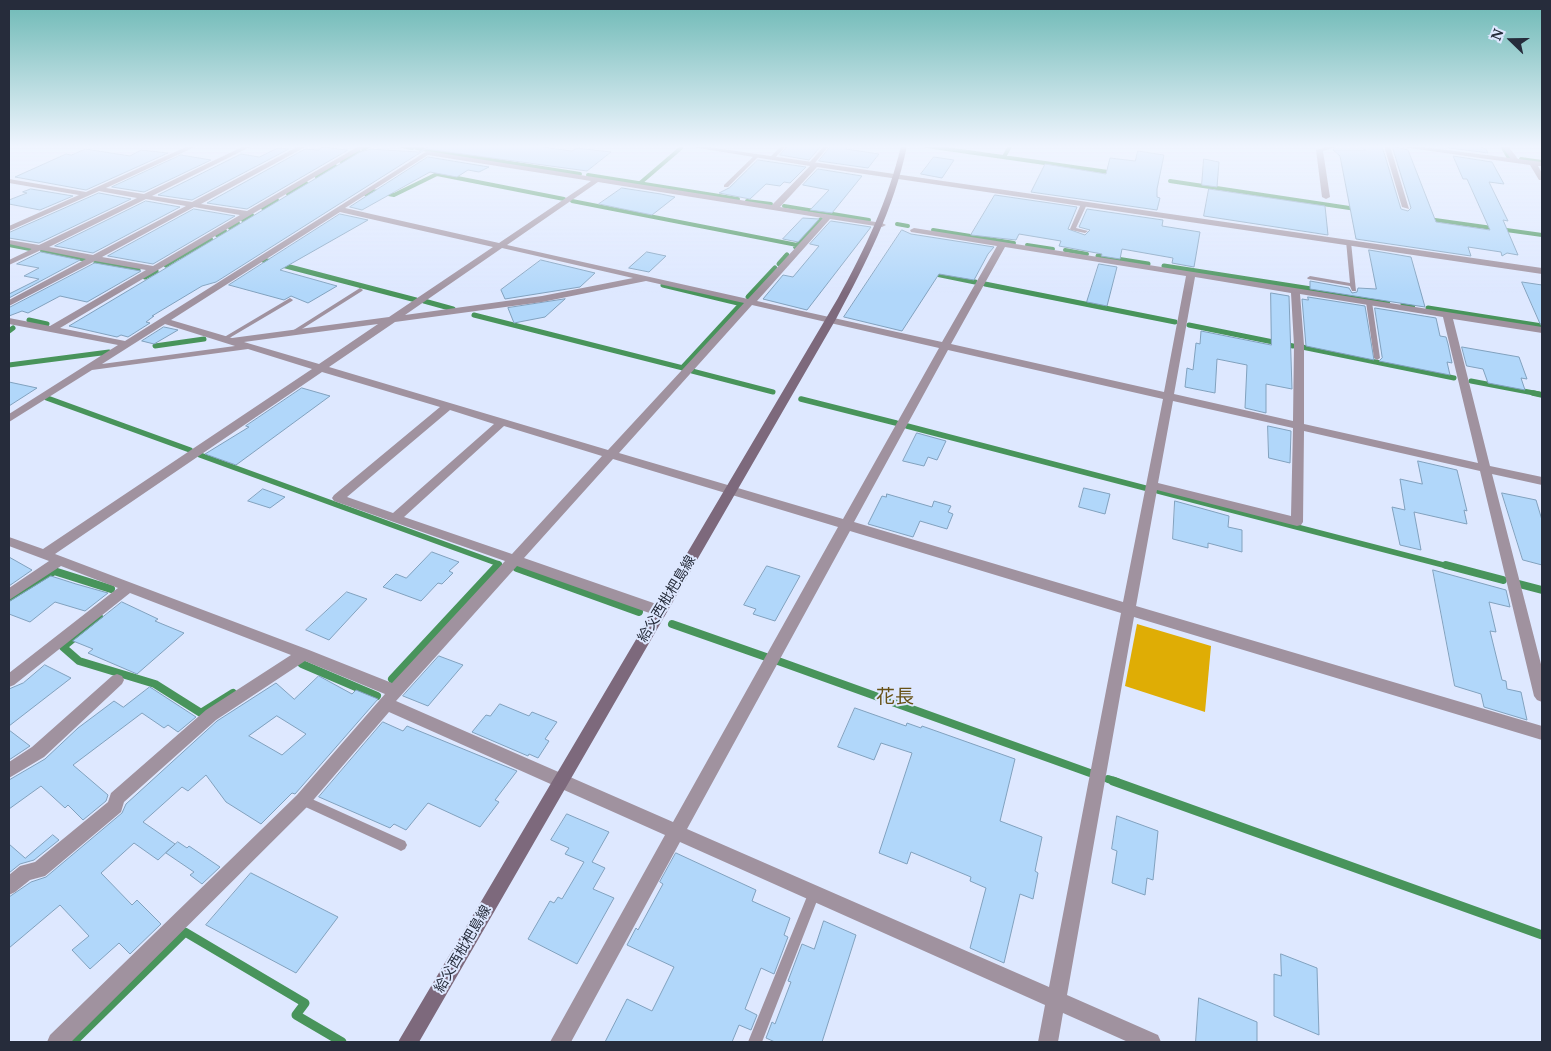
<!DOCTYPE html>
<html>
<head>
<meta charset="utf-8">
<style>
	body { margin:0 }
	#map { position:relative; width:1551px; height:1051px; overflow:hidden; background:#dee8ff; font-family:"Noto Serif",serif }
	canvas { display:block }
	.frame { position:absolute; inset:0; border:10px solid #262c3b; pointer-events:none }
	.north { position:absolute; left:1486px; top:15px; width:50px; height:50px; -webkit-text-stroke:4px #dee8ff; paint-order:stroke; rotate:292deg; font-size:14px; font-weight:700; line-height:20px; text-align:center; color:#262c3b }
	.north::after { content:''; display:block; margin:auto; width:18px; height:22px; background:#262c3b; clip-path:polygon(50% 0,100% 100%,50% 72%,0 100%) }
</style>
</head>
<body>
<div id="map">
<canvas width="1551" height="1051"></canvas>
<div class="frame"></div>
<div class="north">N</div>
</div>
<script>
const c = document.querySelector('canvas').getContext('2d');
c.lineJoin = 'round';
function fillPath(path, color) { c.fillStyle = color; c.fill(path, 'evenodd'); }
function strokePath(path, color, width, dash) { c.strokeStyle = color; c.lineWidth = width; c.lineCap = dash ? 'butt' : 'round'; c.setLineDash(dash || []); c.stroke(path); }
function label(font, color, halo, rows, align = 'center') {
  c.font = font + ' "Noto Serif","Noto Sans JP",serif'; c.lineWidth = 4; c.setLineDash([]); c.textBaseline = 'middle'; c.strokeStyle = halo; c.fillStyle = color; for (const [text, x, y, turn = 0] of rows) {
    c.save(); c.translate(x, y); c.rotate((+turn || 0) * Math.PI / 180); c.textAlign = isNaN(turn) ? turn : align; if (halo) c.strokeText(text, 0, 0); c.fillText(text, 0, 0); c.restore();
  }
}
const green = new Path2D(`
	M1137 624 1211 646 1205 712 1125 686Z`);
const streamFar4 = new Path2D(`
	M402 146 412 148
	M926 146 1115 173
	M1502 146 1509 158
	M416 148 580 174
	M363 149 369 146
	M1004 157 1010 146
	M1521 159 1542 162
	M342 162 359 152
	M588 175 738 199
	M317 177 335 166
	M1170 181 1356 209
	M639 184 681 148
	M288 194 306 183
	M366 194 372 191 394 195 437 174 564 199
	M572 201 797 245
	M747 201 771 204
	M784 206 869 220
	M263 208 277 200
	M1428 219 1542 235
	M243 220 252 215
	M897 224 908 226
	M230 228 238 223
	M933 230 1014 243
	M217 235 225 231
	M9 245 30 249
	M1027 245 1053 249
	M795 247 821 219
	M1065 250 1087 254
	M42 251 72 257
	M1098 256 1103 257
	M180 257 211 239
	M785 257 787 255`);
const streamFar3 = new Path2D(`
	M66 255 84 259
	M1098 256 1148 264
	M263 260 416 300
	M96 262 138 270
	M779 264 787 255
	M166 265 182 255
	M1164 266 1388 301
	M931 273 975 282
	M145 277 156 271
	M985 284 1175 322
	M663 285 742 304
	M748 297 775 268
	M424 301 453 309
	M1403 304 1413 305
	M1428 308 1542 326
	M474 315 683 368
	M29 320 47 324
	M1189 325 1293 346
	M9 331 13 328
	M155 346 204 339
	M1302 347 1454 378
	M9 365 109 352 104 355
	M682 368 742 303
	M692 371 773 392
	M1471 381 1539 394`);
const streamFar2 = new Path2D(`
	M1533 393 1542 395
	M47 398 190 450
	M801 399 896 423
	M907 426 1145 488
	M200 455 499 564 497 567
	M1158 491 1451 567`);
const streamFar1 = new Path2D(`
	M1446 565 1503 580
	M517 568 639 612
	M1519 584 1542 590
	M9 602 54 571 111 589
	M99 617 63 647 79 661 155 684 201 713 233 693
	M672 624 766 657
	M778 661 1090 773
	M302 664 377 696
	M392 679 498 565
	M1108 779 1117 782`);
const stream = new Path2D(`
	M1113 781 1542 935
	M73 1042 185 932 305 1003 296 1015 342 1042`);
const building = new Path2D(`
	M430 146H536L572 151 577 148 611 152 587 171 426 149 216 282 202 286 152 316H154L146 322 150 323 128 337 121 335 117 337 69 326 360 152 371 149 418 152Z
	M788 146H821L809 160 780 155Z
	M831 146H848L846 149 879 154 868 168 819 161Z
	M1358 146H1382L1401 209 1408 211 1411 208 1392 146 1408 150 1436 222 1490 230 1467 179H1463L1453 156 1492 162 1504 184 1489 182 1508 221 1503 220 1518 255 1507 253 1502 256 1501 252 1468 247 1471 256 1356 239 1340 156 1333 150H1365Z
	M1448 146H1478L1486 149 1488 153 1449 148Z
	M323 147 348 150 247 209 207 203 305 149 318 150Z
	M278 148 289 149 192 200 158 195 241 154 259 157Z
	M86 149 130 156 141 150 168 153 86 190 15 177 66 154 71 155Z
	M1138 151 1164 155 1157 189V197L1160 198 1157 210 1031 192 1045 164 1106 174 1110 158 1135 161Z
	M181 155 211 160 144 192 112 187Z
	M428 157 489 167 479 172 468 170 457 177 430 172 362 210 350 207Z
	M934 157 954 160 942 178 921 174Z
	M1204 159 1219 162 1217 187 1202 185Z
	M758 160 806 167 790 183 784 182 780 186 766 184 750 199 719 193 729 188Z
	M818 169 862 176 832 213 810 210 829 190 803 185Z
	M622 188 661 194 675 197 652 215 599 204Z
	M31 189 73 196 40 210 9 204V200L27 193 23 192Z
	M1209 189 1325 206 1328 235 1204 216Z
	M99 193 131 199 39 243 9 238V233Z
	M995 195 1077 207 1068 229 1085 235 1090 230 1079 227 1087 209 1163 220 1162 226 1200 232 1194 267 1172 263 1173 258 1122 249 1120 259 1101 256 1102 254 1059 246 1061 241 1019 234 1016 240 971 235Z
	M146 201 180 207 93 253 55 246Z
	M194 209 235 216 153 264 108 256Z
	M340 214 368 220 280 270 337 286 308 303 291 296 284 300 229 285Z
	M803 218 819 219 798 242 783 239Z
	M831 221 871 227 807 310 763 299 783 275 793 277 819 246 810 244Z
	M902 230 911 234 994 247 988 254 974 280 939 274 902 331 844 317Z
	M1369 250 1411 257 1425 307 1310 289V281L1349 288 1352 293 1357 292 1358 288 1376 289Z
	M41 252 80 260 9 298V294L39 279 24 276 39 268 17 264Z
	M647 252 666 256 649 272 629 268Z
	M541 260 595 273 580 287 505 299 501 290Z
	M95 263 141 271 87 302 60 296 28 313 22 311 9 316V308Z
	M1099 264 1117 267 1107 306 1087 302Z
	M1522 282 1542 285V325H1541Z
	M1271 293 1289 296 1292 389 1266 384V413L1245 408 1247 365 1217 359 1215 393 1185 387 1187 368 1193 370 1196 343 1200 344 1201 331 1271 345Z
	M1308 297 1365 306 1374 360 1306 346 1302 299 1308 300Z
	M565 299 545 317 514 323 508 308Z
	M1375 308 1436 318 1440 336 1446 337 1448 344 1452 363 1447 362 1450 375 1379 361 1382 358Z
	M164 327 178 330 154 344 142 341Z
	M1462 347 1519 357 1527 379 1521 378 1525 390 1488 383 1483 369 1467 366Z
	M9 382 37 388 9 406Z
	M302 388 330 396 236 465 205 454 249 427 246 426Z
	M1268 426 1291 431 1290 463 1269 458Z
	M917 433 946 441 937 460 928 457 924 466 903 461Z
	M1418 461 1457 470 1467 511 1464 510 1467 524 1414 512 1421 550 1400 545 1392 507 1405 510 1400 479 1422 484Z
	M1084 488 1110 494 1105 514 1079 507Z
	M263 489 285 497 270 508 248 501Z
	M1502 493 1536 500 1542 520V565L1523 560Z
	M887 494 932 507 934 501 951 506 948 512 953 514 947 529 920 521 913 537 868 524 882 496 886 497Z
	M1175 501 1229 516 1228 527 1242 530V552L1208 543V548L1173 539Z
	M432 552 459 562 449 571 453 573 442 584 438 583 421 601 383 587 396 574 406 578Z
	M9 557 32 570 9 586Z
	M767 566 800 576 775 621 753 614 756 609 744 605Z
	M1433 570 1506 590 1510 607 1489 602 1496 632 1490 631 1502 680 1506 681 1507 689 1521 692 1527 720 1484 707 1481 694 1455 686Z
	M51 576 76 584 108 593 85 611 55 602 30 622 9 614V602Z
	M347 592 367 599 329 640 306 630Z
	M122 602 158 619 155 621 184 633 137 674 88 653 93 649 73 641Z
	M439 656 463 665 428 706 403 696Z
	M45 665 71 678 9 726V689L23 683Z
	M319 676 352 694 356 690 378 699 295 794 292 793 261 824 226 802 206 775 188 791 182 787 143 822 175 844 158 860 134 843 101 873 132 905 137 900 161 924 130 954 119 943 90 969 72 950 89 936 60 905 9 948V897L31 882 46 877 122 813 126 804 217 721 276 683 294 699ZM277 716 306 734 282 755 249 736Z
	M150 687 196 717 178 732 168 725 164 728 142 713 73 765 108 795 106 801 83 820 68 805 65 808 41 786 9 809V780L45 759 78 728 114 701 123 707Z
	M500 704 529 716 532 712 557 722 545 739 549 741 538 758 529 754 528 756 472 732 486 715 490 716Z
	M855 708 906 726 907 723 921 728 922 726 1015 759 1000 821 1042 837 1035 871 1038 873 1033 899 1020 894 1004 963 970 948 986 888 970 881 971 877 911 852 907 864 879 853 912 753 881 743 874 760 838 747Z
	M383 722 403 731 407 726 517 771 495 800 499 802 480 827 428 803 406 830 394 824 390 828 319 797Z
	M9 730 30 746 9 760Z
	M567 814 609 832 592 862 605 868 593 889 614 898 577 964 528 939 550 901 554 903 558 897 562 899 584 862 565 854 569 848 551 840Z
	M1117 816 1158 831 1153 880 1147 878 1145 895 1112 883 1117 851 1112 849Z
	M53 835 59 840 34 860 20 864 9 873V844L25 858Z
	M178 842 187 848 189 846 220 867 202 884 190 875 194 872 166 853Z
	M676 853 756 890 752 901 790 918 784 935 788 937 774 974 761 968 745 1009 757 1015 751 1030 739 1025 732 1042H605L627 999 652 1011 674 967 627 945 636 928 638 930 663 884 660 882Z
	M251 873 338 917 296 973 206 925Z
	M824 921 856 935 822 1042H775L766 1038 772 1022 775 1024 791 982 788 981 802 944 814 949Z
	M1281 954 1317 968 1319 1035 1274 1016V974L1281 976Z
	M1199 998 1257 1022V1042H1196Z`);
const service = new Path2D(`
	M781 146H786L774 159H770V157Z
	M824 146H829L813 165H809V163Z
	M755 155 759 156 728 187H724V185Z
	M1084 202 1087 204 1076 228 1088 231 1085 233 1071 230 1070 229 1081 204Z
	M1346 241 1351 242 1356 291H1352L1350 286 1308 279 1307 278 1310 276 1350 283Z
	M360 288 363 290 362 291 294 334H290L289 333Z
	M290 298 293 300 292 301 226 340 224 341 221 339Z
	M1369 300 1372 302 1380 358 1377 360 1374 358 1366 302Z
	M303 795 405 841 407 845 405 849 401 851 397 849 299 804 297 800 299 796Z
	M814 887 818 889 820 893 762 1042H748L810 889Z`);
const minor = new Path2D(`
	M188 146H197L106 188 144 194 244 146H252L152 196 192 202 299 146H307L201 204 247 211 359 146H367L60 328 125 341 427 151 772 205 810 166 685 146H702L1542 268V274L817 167 780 207 882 223 886 225 882 227 830 219 757 301 942 342 997 246 911 232 910 230 914 228 1542 327V333L1453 319 1490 466 1542 477V485L1492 474 1542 668V702L1537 700 1534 696 1480 471 1304 431 1303 522 1301 525 1297 526 1157 490 1136 606 1542 726V740L1134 617 1067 995 1158 1035 1161 1042H1128L1063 1013 1058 1042H1038L1045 1005 680 842 571 1042H550L665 835 389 712 309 805 71 1042H47L50 1035 297 795 385 694 305 661 216 720 124 802 121 812 45 876 30 880 15 892 9 895V875L20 866 35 862 108 802 111 793 206 710 291 655 130 593 14 685 9 687V673L118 588 61 566 9 600V588L49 561 9 546V537L43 549 312 369 248 349 92 370 9 422V414L118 345 9 324V318L50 326 146 270 95 261 9 306V300L86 259 41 250 9 265V260L32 249 9 244V240L39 245 137 198 99 191 9 231V226L79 195 9 183V179L86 192ZM428 155 591 181 499 243 345 208ZM598 182 823 218 748 299 507 245ZM146 199 186 206 93 255 49 247ZM194 207 240 215 153 266 102 257ZM340 212 493 247 389 317 232 338 171 320ZM1005 247 1186 276 1164 392 951 344ZM502 248 633 278 542 296 405 315ZM1195 277 1291 293 1294 345 1293 421 1174 394ZM646 281 744 303 608 450 329 367 395 322 542 302ZM1300 294 1443 317 1478 463 1304 424V345ZM752 305 939 348 843 519 619 453ZM165 324 235 346 102 364ZM378 324 319 364 244 342ZM948 350 1163 399 1123 602 854 522ZM322 372 440 407 334 495 332 498 334 501 505 561 392 683 309 650 55 554ZM1173 401 1293 428 1291 516 1158 483ZM450 410 494 424 393 513 347 497ZM504 426 602 456 512 554 404 517ZM613 459 838 527 673 822 396 701 517 566 655 615H665L667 611 665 607 524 558ZM850 531 1121 613 1049 987 687 829Z
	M1328 146H1340L1323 151 1330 197 1326 199 1322 197 1316 150Z
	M1384 146H1390L1409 209 1402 207Z
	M1395 146H1415L1510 158 1502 146H1508L1518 159 1542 162V166H1538L1542 173V180H1539L1530 165Z
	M117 674 122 676 124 680 122 684 44 757 9 778V762L32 747 112 676Z`);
const secondary = new Path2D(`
	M901 146H907C894 209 866 263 836 319L419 1042H398L838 298C865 249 888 201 901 146Z`);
const streetNames = [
	["給父西枇杷島線",667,599,-59],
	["給父西枇杷島線",463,949,-60]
];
const nearQuarternames = [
	["花長",895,698]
];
fillPath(green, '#dfad05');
strokePath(streamFar4, '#48945b', 4);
strokePath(streamFar3, '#48945b', 5);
strokePath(streamFar2, '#48945b', 5.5);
strokePath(streamFar1, '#48945b', 8);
strokePath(stream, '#48945b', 9);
fillPath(building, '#b1d7fa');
strokePath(building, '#81a1be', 1);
fillPath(service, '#a0929f');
fillPath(minor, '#a0929f');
fillPath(secondary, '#7d697c');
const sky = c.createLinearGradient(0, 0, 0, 293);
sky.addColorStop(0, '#6db9b5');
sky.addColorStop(0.5, '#f0f5ff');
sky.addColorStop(1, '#f0f5ff00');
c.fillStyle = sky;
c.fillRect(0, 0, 1551, 293);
label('14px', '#262c3b', '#dee8ff', streetNames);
label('19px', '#675116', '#dee8ff', nearQuarternames);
</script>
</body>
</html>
